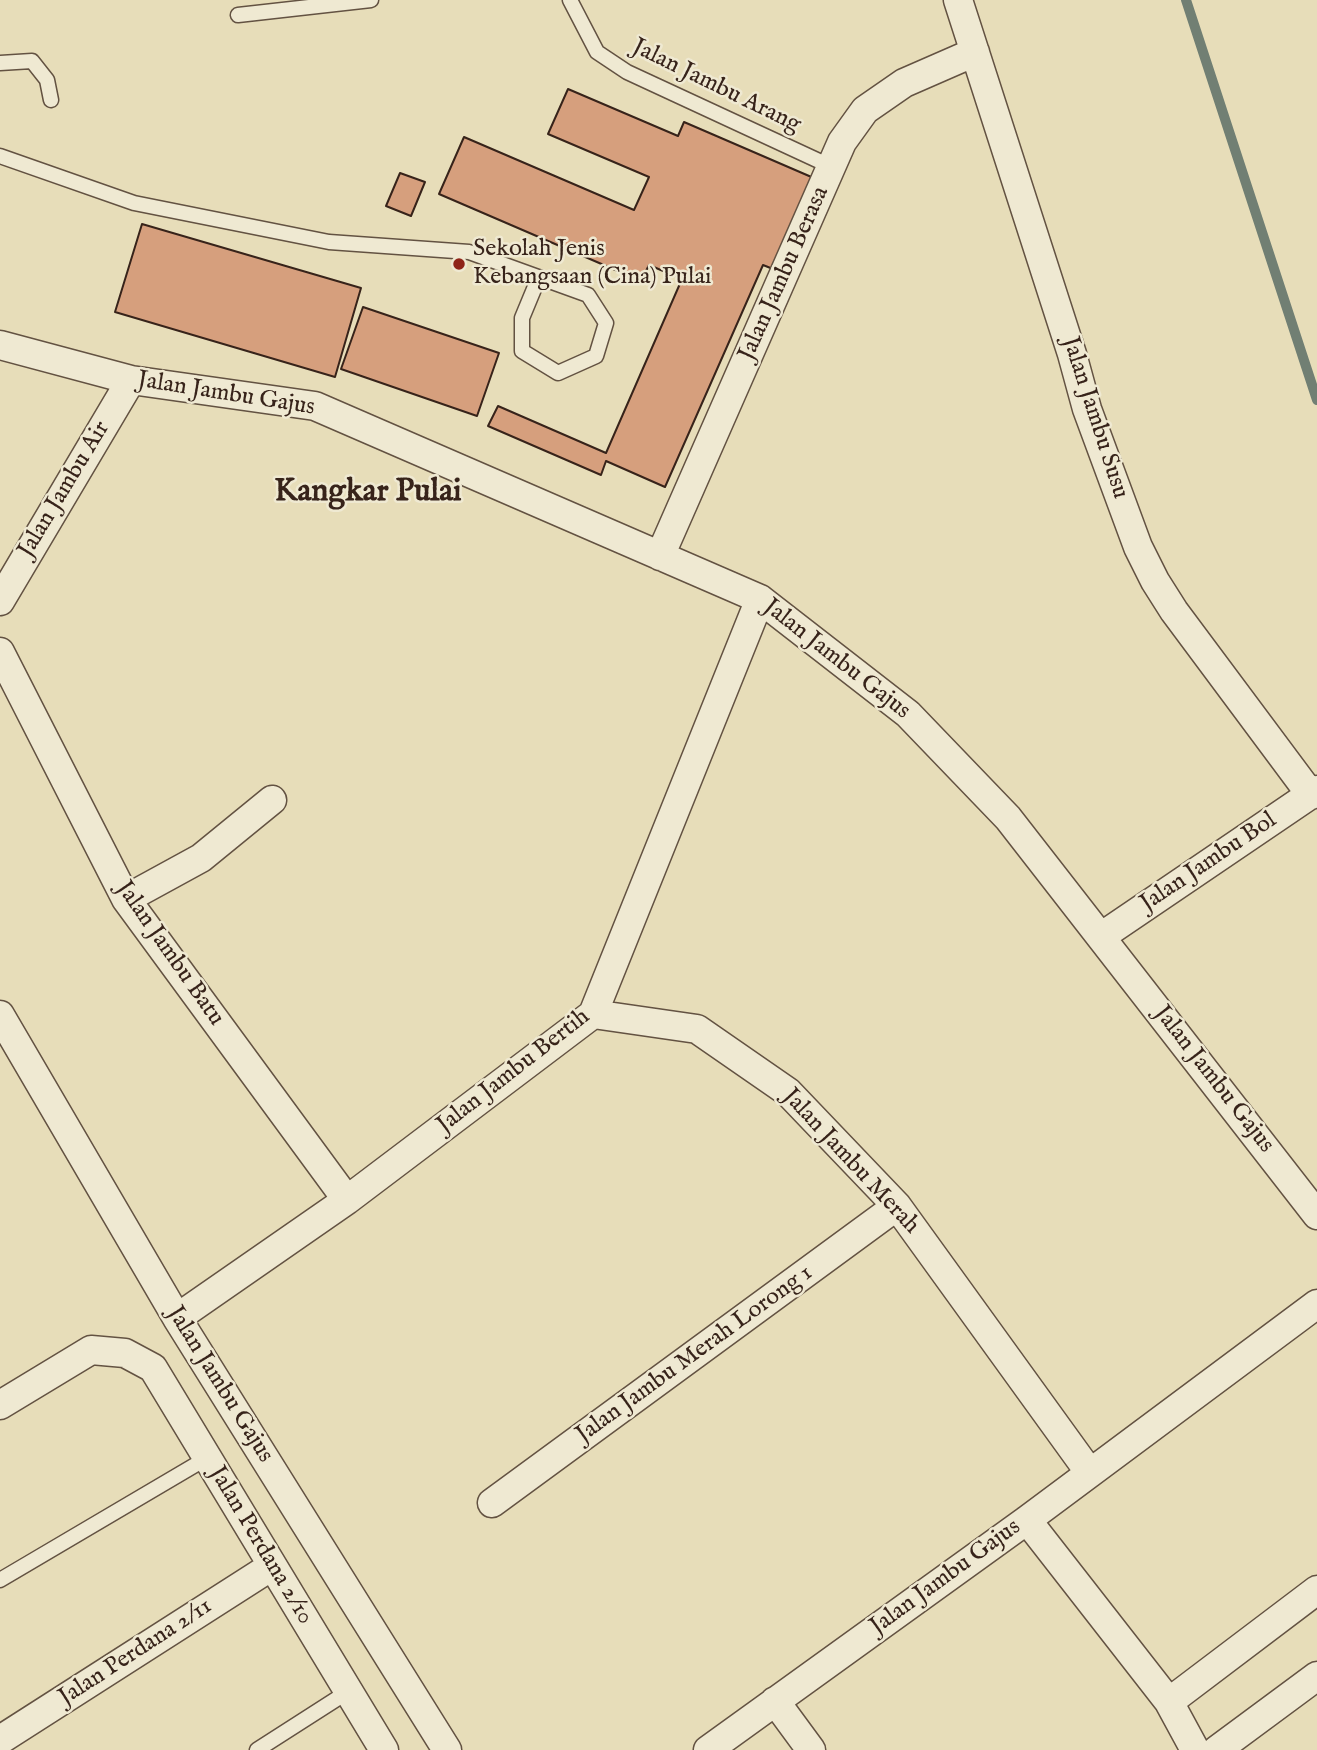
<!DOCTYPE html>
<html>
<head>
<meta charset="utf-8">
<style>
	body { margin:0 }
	canvas { display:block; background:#e7ddb9 }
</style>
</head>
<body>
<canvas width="1317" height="1750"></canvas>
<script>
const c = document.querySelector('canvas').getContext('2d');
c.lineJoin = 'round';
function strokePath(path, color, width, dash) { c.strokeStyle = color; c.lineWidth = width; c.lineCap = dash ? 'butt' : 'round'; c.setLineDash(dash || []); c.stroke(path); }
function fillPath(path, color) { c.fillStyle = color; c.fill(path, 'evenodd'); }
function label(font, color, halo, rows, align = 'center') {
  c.font = font + ' "IM FELL English",serif'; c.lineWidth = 5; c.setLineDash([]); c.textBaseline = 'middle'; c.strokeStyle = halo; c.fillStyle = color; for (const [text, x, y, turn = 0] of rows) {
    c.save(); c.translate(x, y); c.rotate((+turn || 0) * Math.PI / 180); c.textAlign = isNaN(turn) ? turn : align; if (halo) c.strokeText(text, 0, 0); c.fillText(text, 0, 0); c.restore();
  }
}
const stream = new Path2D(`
	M1186 0 1317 400`);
const building = new Path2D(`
	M568 89 678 136 684 122 823 182 783 273 763 265 665 487 606 461 601 475 488 426 498 406 606 453 682 279 649 265 641 281 439 194 464 137 634 210 649 177 548 134Z
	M400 173 425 182 411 216 386 206Z
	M142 224 361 288 335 377 115 312Z
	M363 307 499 353 477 416 341 369Z`);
const service = new Path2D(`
	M570 0 597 52 627 72 832 167
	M238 15 371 0
	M0 63 32 61 47 80 51 100
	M0 156 134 203 329 242 469 252 588 295 606 323 596 356 558 373 522 351V318L539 277
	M0 1580 207 1458
	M257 1750 349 1691`);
const minor = new Path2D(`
	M958 0 1072 354 1087 409 1138 547 1155 581 1174 611 1311 795
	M0 345 131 380 315 406 760 599 908 714 1008 818 1317 1215
	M660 556 842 142 865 110 904 83 975 52
	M0 601 131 380
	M0 652 126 899 347 1200
	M126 899 201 858 272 800
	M1102 936 1317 790
	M593 1014 697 1029 788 1092 897 1206 1090 1473
	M0 1015 177 1318 447 1750
	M177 1318 347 1200 593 1014 760 599
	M0 1405 91 1350 125 1353 153 1368 384 1750
	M492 1503 897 1206
	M1027 1520 1169 1702 1195 1750
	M775 1701 811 1750
	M1169 1702 1317 1590
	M0 1740 272 1566
	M708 1750 1027 1520 1317 1304
	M1217 1750 1317 1676`);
const markers = [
	[459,264,7,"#8f2418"]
];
const streetNames = [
	["Jalan Jambu Arang",716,87,26],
	["Jalan Jambu Berasa",785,274,-66],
	["Jalan Jambu Gajus",226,395,9],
	["Jalan Jambu Susu",1094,418,72],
	["Jalan Jambu Air",65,490,-59],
	["Jalan Jambu Gajus",836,660,38],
	["Jalan Jambu Bol",1209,863,-34],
	["Jalan Jambu Batu",169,954,55],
	["Jalan Jambu Bertih",514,1072,-38],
	["Jalan Jambu Gajus",1213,1080,52],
	["Jalan Jambu Merah",850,1162,47],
	["Jalan Jambu Merah Lorong 1",695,1355,-36],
	["Jalan Jambu Gajus",219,1385,58],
	["Jalan Perdana 2/10",260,1546,59],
	["Jalan Jambu Gajus",946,1578,-36],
	["Jalan Perdana 2/11",136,1653,-33]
];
const poiNames = [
	["Sekolah Jenis",473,250],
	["Kebangsaan (Cina) Pulai",473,278]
];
const districtNames = [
	["Kangkar Pulai",368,493]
];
strokePath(stream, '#717f73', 10);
fillPath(building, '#d69f7d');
strokePath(building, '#37231a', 2);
strokePath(service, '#635242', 17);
strokePath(minor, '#635242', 31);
strokePath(service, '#efe9d2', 14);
strokePath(minor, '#efe9d2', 28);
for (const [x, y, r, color] of markers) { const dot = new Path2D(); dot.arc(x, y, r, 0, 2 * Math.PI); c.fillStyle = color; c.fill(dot); strokePath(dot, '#efe9d2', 2.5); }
label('24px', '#37231a', '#efe9d2', streetNames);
label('24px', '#37231a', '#efe9d2', poiNames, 'left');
label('bold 32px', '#37231a', '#efe9d2', districtNames);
</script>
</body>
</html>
